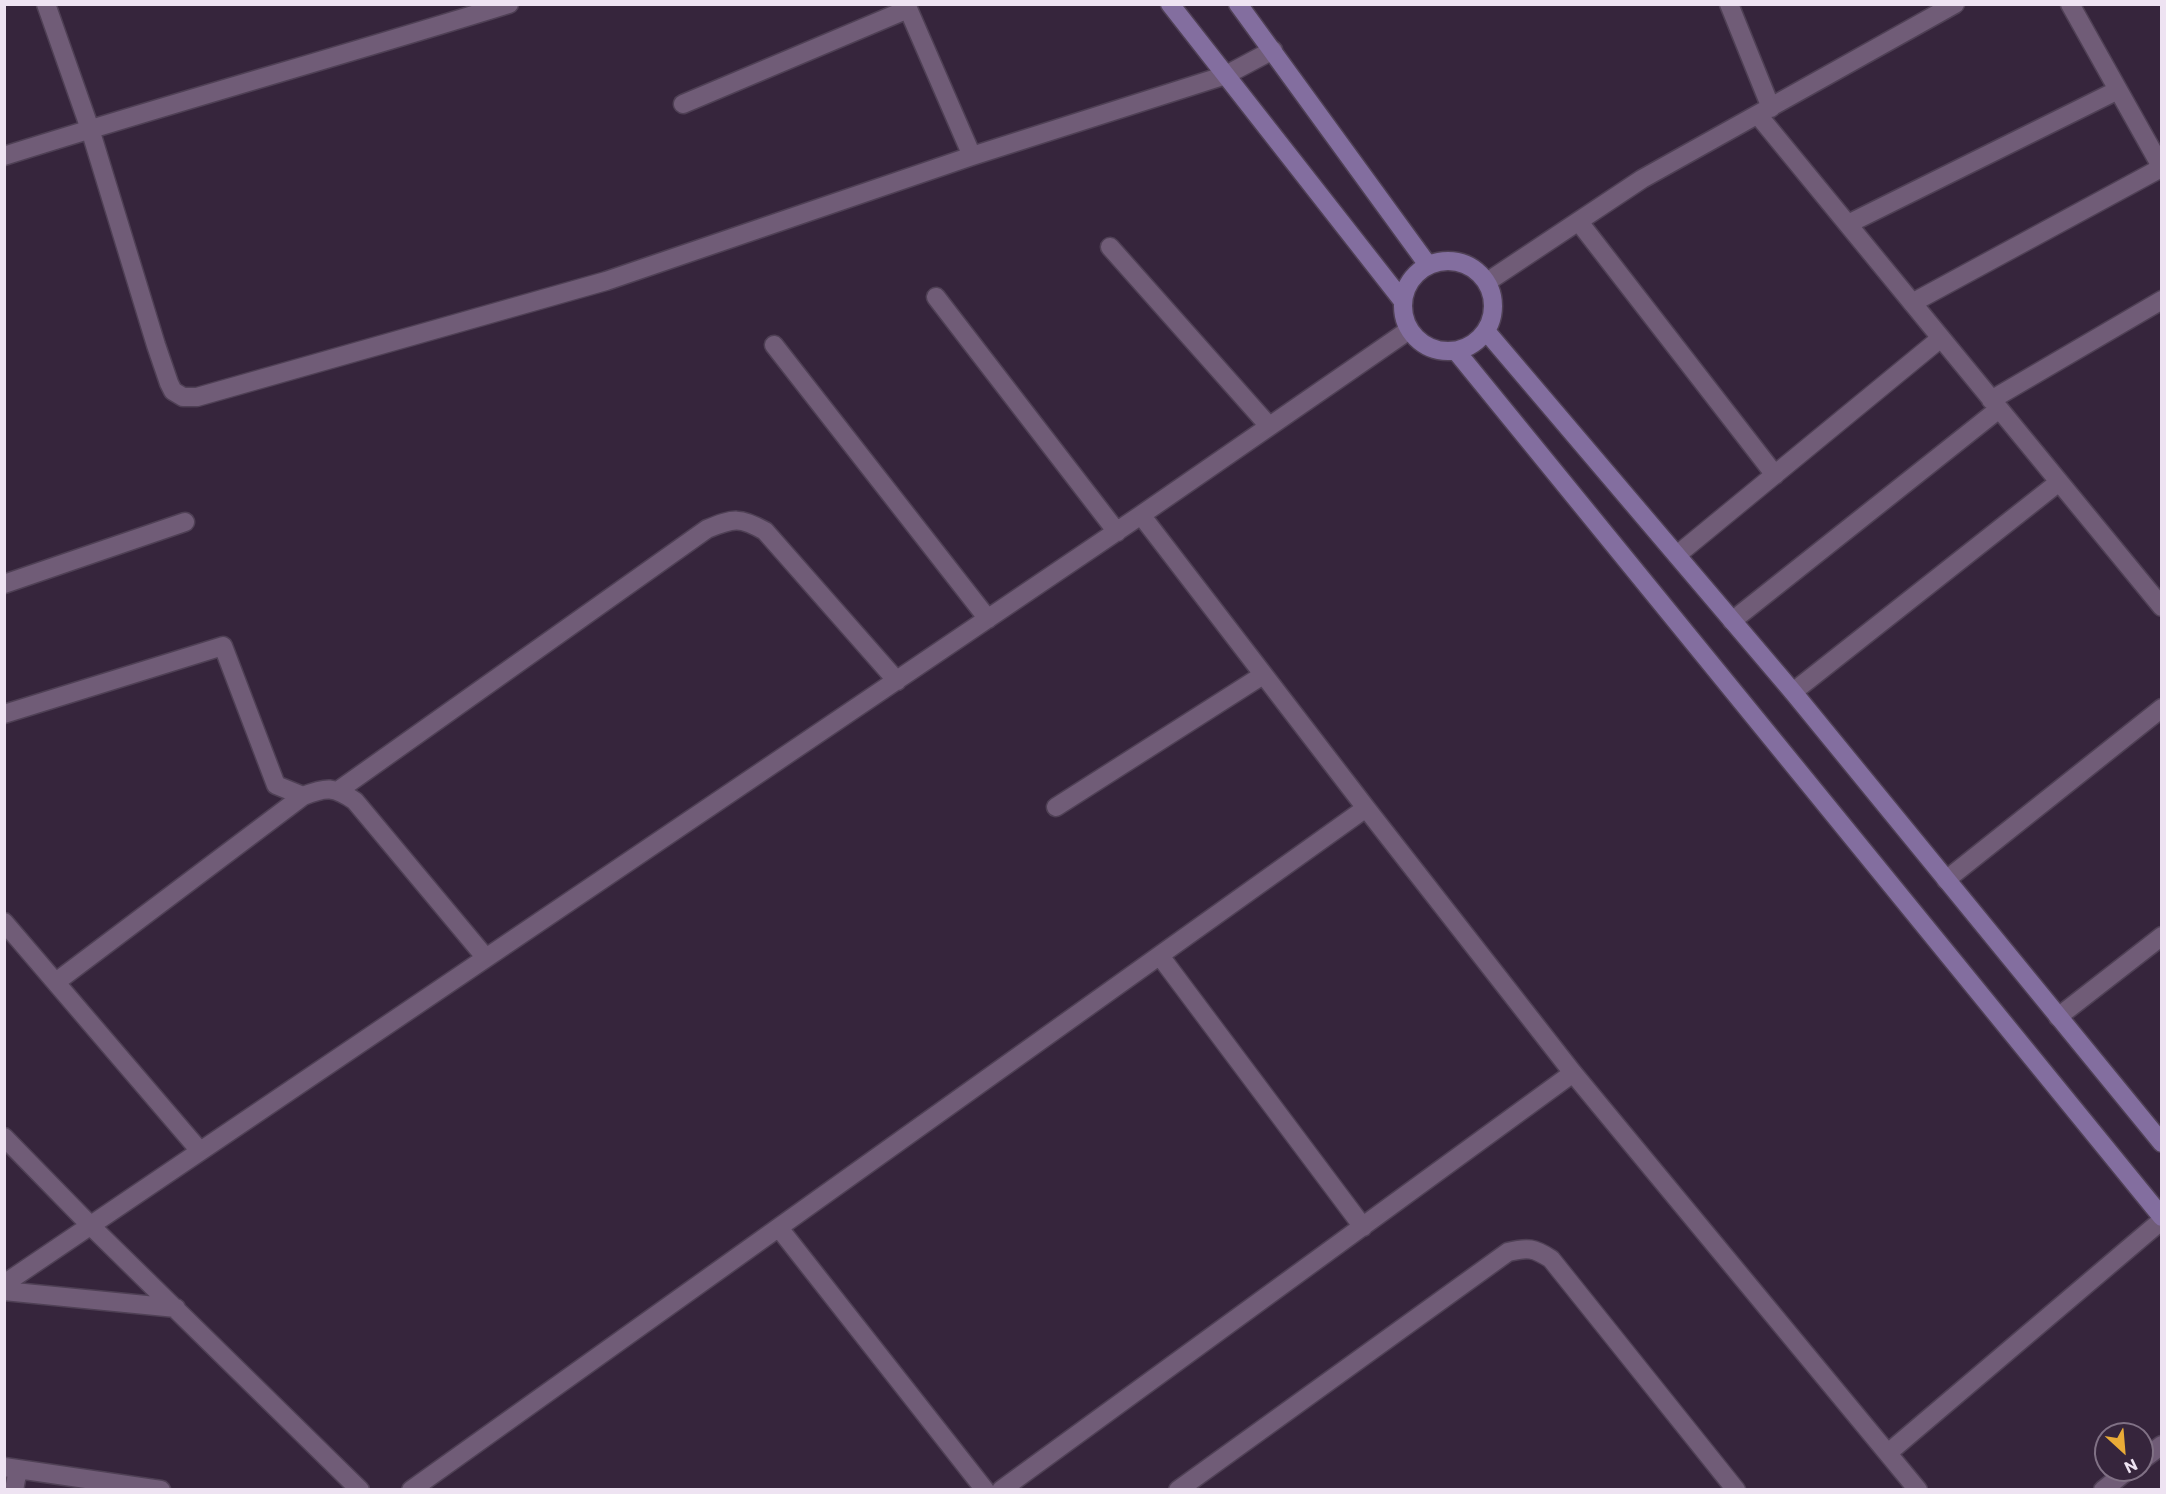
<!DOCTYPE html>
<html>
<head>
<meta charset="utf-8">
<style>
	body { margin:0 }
	#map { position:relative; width:2166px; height:1494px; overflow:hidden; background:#36253c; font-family:Commissioner,sans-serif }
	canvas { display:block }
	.frame { position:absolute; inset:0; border:6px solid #eee3f2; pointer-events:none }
	.north { position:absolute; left:2094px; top:1422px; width:60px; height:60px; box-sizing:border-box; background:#36253c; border:2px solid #807185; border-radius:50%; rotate:154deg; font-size:16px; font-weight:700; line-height:24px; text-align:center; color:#eee3f2 }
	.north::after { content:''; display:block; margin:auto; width:21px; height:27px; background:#e9ab37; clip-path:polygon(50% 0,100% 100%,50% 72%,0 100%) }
</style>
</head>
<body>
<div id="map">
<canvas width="2166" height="1494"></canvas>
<div class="frame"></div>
<div class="north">N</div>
</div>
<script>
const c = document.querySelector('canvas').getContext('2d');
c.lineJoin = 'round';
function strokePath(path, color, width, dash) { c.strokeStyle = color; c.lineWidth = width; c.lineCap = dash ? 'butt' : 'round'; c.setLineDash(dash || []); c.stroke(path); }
const street = new Path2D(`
	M46 4 90 129 156 345 169 383 173 391 183 397H197L606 281 972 156 1226 75 1273 50
	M906 4 972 156
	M1729 4 1771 108
	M2070 4 2162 168
	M683 104 908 9
	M1758 115 2162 607
	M4 156C172 103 341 56 509 4
	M1579 222 1775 475
	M1848 224 2118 90
	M1110 247 1269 426
	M1487 282 1642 179 1955 4
	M936 297 1117 532
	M1912 303 2161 168
	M774 345 988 619
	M1991 400 2162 300
	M1141 515 1366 808 1573 1073 1918 1490
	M1677 555 1941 338
	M4 584 185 522
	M1732 621 1999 409
	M1793 692 2059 482
	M4 714 223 646 276 785 303 796
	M339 790 707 529C734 518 740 517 765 531L897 681
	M1056 807 1263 675
	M1946 880 2162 708
	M4 922 200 1151
	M1160 956 1363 1227
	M56 982 303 796C326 787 334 786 355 801L486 958
	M2058 1017 2162 936
	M4 1137 90 1225 360 1490
	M779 1228 985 1490
	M4 1284 1141 515 1409 330
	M4 1291 176 1308
	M1888 1453 2162 1220
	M2142 1460 2162 1445
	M4 1467 161 1490
	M14 1490 18 1469
	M411 1490 1366 808
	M1001 1490 1573 1073
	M1178 1490 1508 1252C1528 1247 1534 1248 1551 1259L1736 1490
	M2103 1490 2128 1470`);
const secondary = new Path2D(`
	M1170 4 1402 300
	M1238 4 1428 265
	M1403 306a45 45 0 1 1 90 0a45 45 0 1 1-90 0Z
	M1486 331 1793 692 2162 1143
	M1456 351 2162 1217`);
strokePath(street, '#4f4055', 21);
strokePath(secondary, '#4f4055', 21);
strokePath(street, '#705c77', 18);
strokePath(secondary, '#836e9f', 18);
</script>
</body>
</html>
